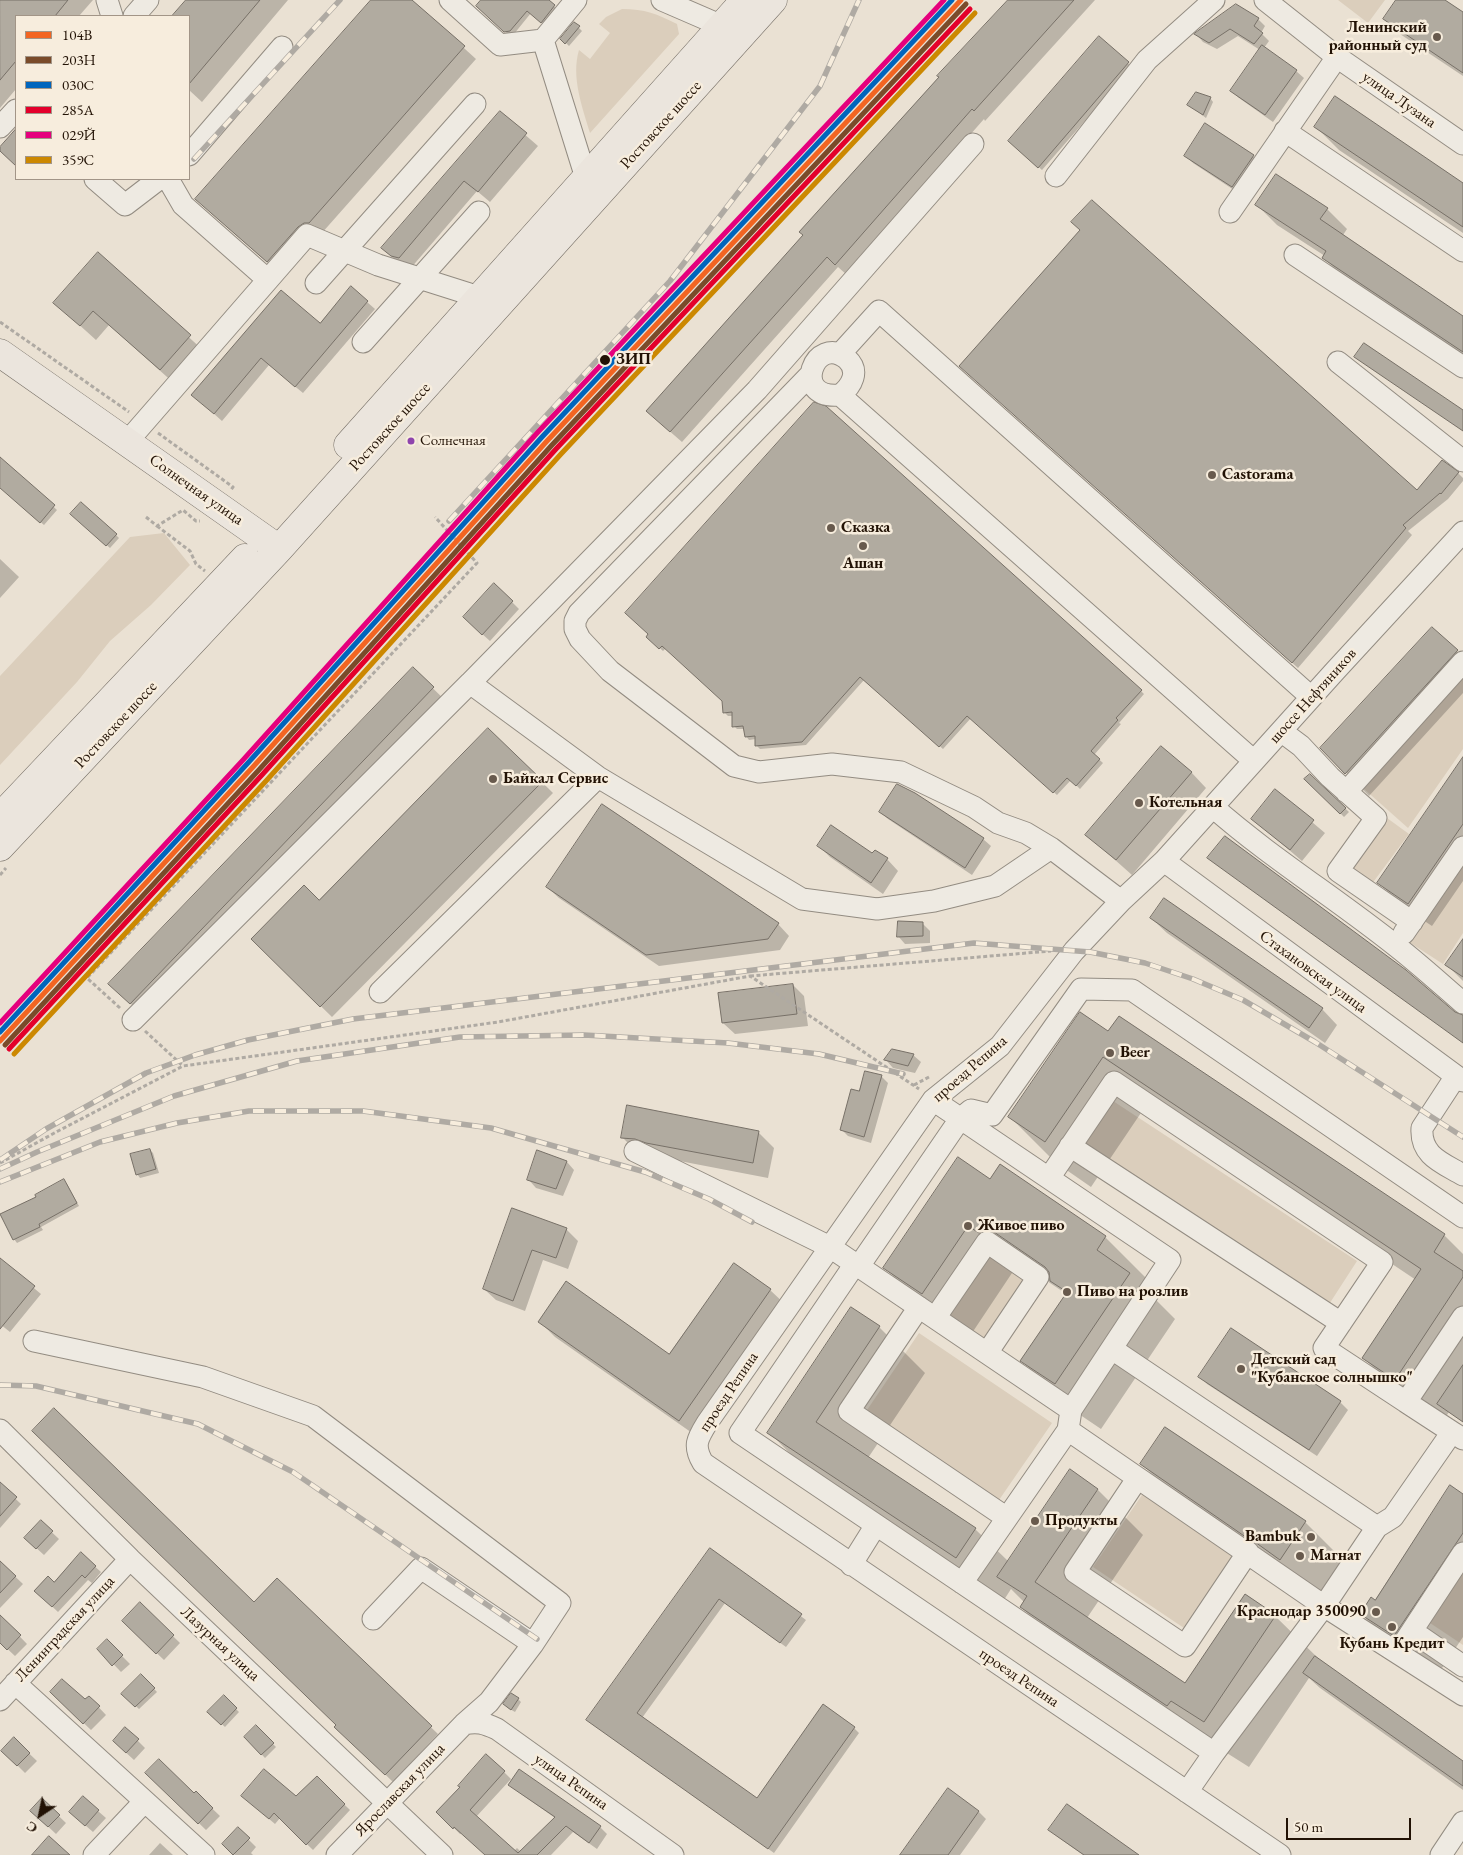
<!DOCTYPE html>
<html>
<head>
<meta charset="utf-8">
<style>
	body { margin:0 }
	#map { position:relative; width:1463px; height:1855px; overflow:hidden; background:#eae1d3; font-family:"EB Garamond",serif }
	canvas { display:block }
	.legend { position:absolute; left:15px; top:15px; width:175px; height:165px; box-sizing:border-box; background:#f7eddd; border:1px solid #a29587; margin:0; padding:6px 9px; list-style:none; font-size:15px; color:#221205 }
	.legend li { display:flex; align-items:center; gap:10px; height:25px }
	.legend b { width:25px; border:1px solid #a29587 }
	.north { position:absolute; left:15px; top:1790px; width:50px; height:50px; -webkit-text-stroke:4px #f7eddd; paint-order:stroke; rotate:214deg; font-size:14px; font-weight:700; line-height:20px; text-align:center; color:#221205 }
	.north::after { content:''; display:block; margin:auto; width:18px; height:22px; background:#221205; clip-path:polygon(50% 0,100% 100%,50% 72%,0 100%) }
	.scale { position:absolute; left:1286px; top:1818px; width:125px; height:22px; box-sizing:border-box; border:2px solid #221205; border-top:0; padding-left:6px; font-size:15px; line-height:18px; white-space:nowrap; color:#221205; -webkit-text-stroke:4px #f7eddd; paint-order:stroke }
</style>
</head>
<body>
<div id="map">
<canvas width="1463" height="1855"></canvas>
<ul class="legend">
<li><b style="height:6px;background:#f26522"></b>104В</li>
<li><b style="height:6px;background:#7a4b2a"></b>203Н</li>
<li><b style="height:6px;background:#0065bd"></b>030C</li>
<li><b style="height:6px;background:#e4002b"></b>285А</li>
<li><b style="height:6px;background:#e5007d"></b>029Й</li>
<li><b style="height:6px;background:#cc8801"></b>359С</li>
</ul>
<div class="north">С</div>
<div class="scale">50 m</div>
</div>
<script>
const c = document.querySelector('canvas').getContext('2d');
c.lineJoin = 'round';
function fillPath(path, color) { c.fillStyle = color; c.fill(path, 'evenodd'); }
function strokePath(path, color, width, dash) { c.strokeStyle = color; c.lineWidth = width; c.lineCap = dash ? 'butt' : 'round'; c.setLineDash(dash || []); c.stroke(path); }
function label(font, color, halo, rows, align = 'center') {
  c.font = font + ' "EB Garamond",serif'; c.lineWidth = 5; c.setLineDash([]); c.textBaseline = 'middle'; c.strokeStyle = halo; c.fillStyle = color; for (const [text, x, y, turn = 0] of rows) {
    c.save(); c.translate(x, y); c.rotate((+turn || 0) * Math.PI / 180); c.textAlign = isNaN(turn) ? turn : align; if (halo) c.strokeText(text, 0, 0); c.fillText(text, 0, 0); c.restore();
  }
}
const green = new Path2D(`
	M1338 0H1385L1368 23Z
	M622 9C645 9 657 14 677 24L679 34 590 133C582 106 571 77 579 50L590 59 610 33 599 24 606 17Z
	M164 533 190 565 151 605 110 641 77 682 0 765V676L130 537Z
	M1463 674V749L1408 828 1363 788Z
	M1387 818 1409 834 1371 885 1350 868Z
	M1463 860V933L1443 964 1409 942Z
	M1110 1099 1357 1261 1326 1309 1079 1145Z
	M989 1252 1027 1277 984 1341 946 1315Z
	M919 1333 1052 1423 999 1500 867 1410Z
	M1144 1492 1235 1553 1184 1628 1093 1567Z
	M1463 1573V1645L1430 1623Z`);
const shadow = new Path2D(`
	M0 0H93L79 16H16V89L0 108Z
	M187 0H288L202 102 189 90V16H174Z
	M373 0H411L476 59 321 234 279 273 209 211Z
	M482 0H547L558 10 545 25 531 13 514 34 509 35 477 6Z
	M1010 0H1095L985 121 984 119 847 275 838 267 682 442 659 422 805 236Z
	M1398 0H1443L1463 13V76L1400 34 1385 19Z
	M1258 19 1265 26 1261 33 1269 41 1264 48 1296 71 1304 78 1273 122 1239 98 1231 91 1260 50 1238 36 1217 49 1203 42 1196 34Z
	M574 23 582 31 569 46 562 39Z
	M1100 38 1132 67 1042 170 1013 144Z
	M1210 98 1213 102 1206 118 1189 105Z
	M500 113 538 146 490 202 477 191 410 269 394 259 383 248Z
	M1205 125 1253 156 1261 164 1240 194 1193 163 1185 155Z
	M1316 127 1463 184V233L1339 150Z
	M1257 205 1327 209 1347 229 1343 235 1463 317V358L1344 278 1324 258 1325 256 1277 225Z
	M98 254 205 352 176 385 109 325 96 340 55 303Z
	M351 288 375 309 303 393 269 365 222 421 193 395 320 325Z
	M967 372 1417 492 1442 462 1458 473 1463 478V481L1448 499 1408 531 1412 535 1298 668Z
	M0 458 57 510 44 525 0 487Z
	M75 517 116 535 119 538 110 548Z
	M0 559 19 577 0 598Z
	M512 602 519 609 490 641 472 625Z
	M1432 629 1463 657V693L1369 796 1322 748Z
	M651 640 1141 691 1144 694 1119 723 1121 724 1094 755 1103 763 1080 789 1071 780 1057 795 971 718 943 749 864 680 806 745 760 749 757 746 756 739 749 740 746 736 745 729H737L734 726V716H728L725 713 724 701 666 648 663 651Z
	M413 669 449 704 146 1019 126 999Z
	M488 729 553 793 332 1017 252 939 319 901Z
	M1463 760V881L1432 926 1402 906 1379 883Z
	M1191 772 1206 788 1132 875 1087 835Z
	M1310 775 1349 812 1344 817 1306 779Z
	M1275 791 1325 833 1302 861 1253 819Z
	M880 812 983 839 991 846 972 875 888 819Z
	M819 846 887 859 898 871 883 894 830 857Z
	M547 887 778 924 789 936 780 950 659 966 559 898Z
	M1151 918 1322 1009 1337 1025 1325 1043 1167 933Z
	M922 923 930 931V943L905 944 898 936Z
	M1463 941V981L1447 965Z
	M793 985 804 996 808 1026 735 1034 723 1023Z
	M1119 1018 1444 1235 1463 1254V1422L1449 1412 1441 1424 1409 1403 1364 1358 1416 1280 1149 1101 1091 1187 1055 1162 1010 1117 1108 1033Z
	M913 1055 921 1062 915 1073 893 1068 886 1060Z
	M881 1076 888 1083 871 1143 848 1136 841 1129 860 1092Z
	M758 1132 774 1148 768 1178 638 1153 622 1137Z
	M150 1150 153 1153 159 1173 140 1178 137 1174Z
	M538 1152 567 1162 574 1170 563 1196 536 1188 529 1180Z
	M1000 1166 1105 1237 1151 1283 1146 1290 1175 1319 1101 1429 1067 1406 1022 1361 1066 1295 1062 1291 1041 1277 1014 1270 968 1339 930 1313 885 1268 990 1181Z
	M67 1184 79 1206 41 1227 43 1230 17 1243 14 1239 38 1197Z
	M513 1210 566 1229 578 1241 568 1269 543 1260 525 1311 496 1300 484 1289Z
	M0 1260 41 1294 10 1332 0 1324Z
	M734 1264 770 1290 786 1305 695 1435 555 1337 539 1321 670 1355Z
	M879 1327 925 1373 868 1458 975 1529 1009 1562 1098 1490 1143 1535 1087 1618 1186 1685 1275 1616 1321 1661 1463 1762V1790L1320 1688 1309 1678 1249 1767 1067 1652 1021 1607 1024 1602 1011 1589 1002 1603 814 1478 769 1432Z
	M1231 1329 1340 1402 1348 1410 1317 1456 1207 1384 1200 1376Z
	M1166 1428 1305 1522 1351 1568 1326 1605 1187 1510 1142 1464Z
	M0 1484 21 1504 0 1528Z
	M1463 1496V1637L1436 1677 1403 1656 1361 1614 1375 1602Z
	M41 1522 59 1539 44 1555 33 1545Z
	M710 1549 806 1620 786 1647 725 1603 642 1718 757 1799 854 1728 859 1733 774 1853 593 1724Z
	M81 1554 101 1572 92 1583 88 1580 58 1612 41 1596Z
	M3 1565 23 1584 0 1608V1568Z
	M277 1580 438 1734 393 1782 336 1727 338 1725 254 1604Z
	M140 1604 180 1643 164 1660 123 1621Z
	M0 1616 27 1644 15 1656 0 1642Z
	M107 1641 130 1664 121 1672 99 1649Z
	M141 1675 157 1692 139 1709 123 1694Z
	M51 1692 85 1701 89 1697 106 1715 91 1730Z
	M224 1697 239 1712 225 1727 209 1712Z
	M518 1699 521 1702 515 1712 508 1708Z
	M256 1727 276 1747 265 1758 245 1737Z
	M126 1729 145 1748 134 1760 122 1749Z
	M14 1739 37 1761 25 1773 3 1751Z
	M519 1771 600 1827 607 1834 597 1849 573 1832 551 1855H488L462 1833 460 1834 438 1812 504 1772 511 1779 476 1817 514 1851 517 1848 521 1852 555 1818 517 1791 510 1785Z
	M147 1773 194 1794 196 1793 220 1816 206 1830Z
	M317 1778 350 1810 313 1850 280 1818 275 1824 248 1801 296 1797Z
	M83 1798 106 1818 93 1832 78 1819Z
	M42 1800 66 1823 56 1834 39 1818Z
	M979 1812 986 1819 960 1855H901Z
	M238 1829 256 1847 251 1853 253 1855H235L223 1844Z
	M1050 1830 1137 1855H1083L1058 1837Z
	M160 1843 173 1855H149Z`);
const building = new Path2D(`
	M0 0H68L55 16H16V61L0 80Z
	M186 0H260L189 84V16H172Z
	M371 0H412L465 46 309 223H304L298 227 267 262 195 199Z
	M481 0H549L555 5 541 23 527 11 510 31 504 32 476 6Z
	M1008 0H1074L974 111 972 109 835 265 827 257 670 432 646 411 803 235 799 232 939 77 937 76Z
	M1396 0H1445L1463 12V73L1383 19Z
	M1236 4 1259 18 1254 26 1263 33 1254 44 1230 29 1209 43 1194 34Z
	M574 22 580 26 565 44 560 39Z
	M1099 36 1129 62 1038 168 1008 141Z
	M1262 45 1297 70 1265 115 1230 91Z
	M1196 92 1211 97 1203 115 1187 105Z
	M1335 96 1463 183V227L1314 127Z
	M500 111 527 133 478 192 464 181 399 258 391 256 381 248Z
	M1205 123 1254 155 1232 187 1184 156Z
	M16 129V166L0 151V147Z
	M1276 174 1328 208 1320 219 1463 316V352L1322 258 1326 251 1255 205Z
	M1092 200 1417 490 1442 460 1459 472 1441 494 1440 493 1403 525 1406 528 1292 663 959 366 1080 230 1071 222Z
	M98 252 191 335 160 370 93 311 80 326 53 303Z
	M351 286 368 301 295 387 261 358 214 414 191 395 281 290 320 323Z
	M1364 343 1463 410V431L1354 357Z
	M814 402 826 406 1142 690 1116 718 1118 720 1091 751 1100 759 1076 786 1067 778 1053 793 967 716 939 747 860 677 802 742 755 746V736L745 737 743 726 732 727V712L723 713 722 701 662 646 659 649 646 637 648 634 625 613Z
	M0 457 55 505 40 523 0 488Z
	M81 502 117 534 106 546 70 514Z
	M494 583 513 601 482 635 463 617Z
	M1432 627 1458 650 1345 774 1320 748Z
	M413 667 434 687 130 1004 108 984Z
	M488 728 543 781 320 1007 251 939 304 885 319 900Z
	M1161 746 1192 772 1116 860 1085 835Z
	M1463 757V824L1408 904 1377 883Z
	M1310 774 1346 808 1340 814 1304 779Z
	M897 784 915 793 984 838 965 868 879 812Z
	M1275 789 1314 820 1290 850 1251 819Z
	M602 804 779 923 768 939 646 955 546 887Z
	M831 825 872 853 875 850 888 858 871 883 817 846Z
	M1225 836 1406 970 1455 1012 1463 1015V1043L1207 858Z
	M1164 898 1323 1008 1309 1028 1150 918Z
	M898 921 923 922V936L897 937Z
	M1463 939V977L1445 965Z
	M793 984 797 1014 722 1023 718 993Z
	M1080 1012 1108 1031 1119 1016 1445 1234 1434 1252 1463 1271V1277L1395 1380 1362 1358 1421 1269 1103 1057 1045 1142 1008 1117Z
	M892 1049 914 1054 908 1066 884 1060Z
	M865 1071 882 1075 864 1137 840 1130 851 1089 859 1091Z
	M627 1105 759 1131 753 1163 646 1143 635 1139 621 1138Z
	M150 1149 156 1169 136 1175 130 1154Z
	M537 1150 567 1161 556 1189 527 1180Z
	M958 1157 990 1179 1000 1164 1106 1236 1097 1250 1130 1273 1055 1384 1020 1361 1067 1292 1050 1281 1049 1272 1045 1267 994 1232 987 1230 979 1233 968 1226 922 1294 883 1268Z
	M64 1179 77 1203 39 1224 40 1227 13 1240 0 1214 36 1197 35 1195Z
	M512 1208 567 1228 556 1258 532 1250 513 1301 483 1289Z
	M0 1258 35 1286 0 1329Z
	M734 1263 771 1289 679 1421 538 1322 566 1281 669 1354Z
	M851 1307 880 1326 816 1422 976 1528 956 1558 767 1433Z
	M1231 1328 1341 1401 1309 1450 1198 1377Z
	M1463 1365V1422L1437 1404Z
	M54 1408 254 1602 277 1578 432 1726 385 1775 334 1727 336 1725 32 1431Z
	M1165 1427 1306 1521 1280 1560 1255 1542 1250 1540 1140 1464Z
	M1070 1469 1098 1489 1035 1582 1185 1683 1245 1594 1276 1615 1204 1722 1171 1701 1167 1706 1020 1607 1027 1596 997 1577Z
	M0 1482 17 1497 0 1516Z
	M1450 1485 1463 1494V1533L1394 1636 1360 1614 1371 1597 1375 1600Z
	M41 1520 53 1531 36 1549 24 1538Z
	M710 1548 802 1614 780 1643 719 1599 637 1713 757 1798 823 1704 855 1727 768 1849 586 1720Z
	M81 1552 96 1566 85 1578 82 1575 52 1607 34 1591 48 1576 54 1582Z
	M0 1561 16 1576 0 1593Z
	M140 1602 174 1635 156 1654 122 1621Z
	M0 1615 21 1635 7 1650 0 1643Z
	M107 1639 123 1655 112 1666 97 1649Z
	M1315 1656 1463 1761V1786L1303 1673Z
	M141 1674 155 1688 135 1707 121 1694Z
	M62 1679 85 1699 89 1696 100 1706 83 1724 50 1692Z
	M511 1693 519 1698 511 1710 503 1704Z
	M224 1695 237 1708 221 1725 207 1712Z
	M256 1725 274 1743 261 1755 244 1737Z
	M125 1727 139 1739 126 1753 113 1741Z
	M14 1737 30 1753 17 1766 1 1751Z
	M486 1754 505 1771 470 1810 518 1853 555 1817 508 1785 519 1769 601 1826 589 1843 566 1826 537 1855H485L454 1827 453 1829 436 1812 460 1787 458 1786Z
	M159 1759 194 1793 196 1791 213 1808 198 1824 145 1773Z
	M264 1769 296 1796 317 1776 345 1804 306 1845 274 1813 269 1819 241 1796Z
	M948 1788 979 1811 948 1855H900Z
	M83 1796 99 1810 85 1826 69 1812Z
	M42 1798 60 1815 48 1827 30 1811Z
	M1067 1804 1139 1855H1084L1048 1830Z
	M238 1827 250 1838 233 1855 222 1844Z
	M49 1836 70 1855H32Z`);
const path = new Path2D(`
	M0 322 129 412
	M158 433 233 487 230 491
	M146 517 157 526 183 510 196 521H200
	M157 526 190 551 196 564 205 571
	M0 875 6 868
	M750 976 1051 951
	M120 1008 87 978 477 563 435 517
	M145 1031 183 1066
	M914 1085 929 1077
	M0 1163 58 1131 183 1066 498 1022 750 976 919 1089`);
const minor = new Path2D(`
	M107 0 112 16
	M450 0 500 45 543 40
	M576 0 543 40 586 178
	M662 0 722 26
	M1265 0 1337 57 1463 144
	M134 16 148 0
	M0 127 16 110
	M1285 131 1463 251
	M973 144 757 390 470 683 598 777 802 899 877 909 934 901 995 886 1051 848
	M189 155 282 47
	M1056 176 1147 60 1214 0
	M95 179 125 205 159 179
	M168 179 183 205 268 280
	M1230 212 1337 57
	M1295 255 1463 367
	M316 283 475 104
	M363 342 479 212
	M840 354 879 311 1311 697
	M1338 362 1463 461
	M811 374 579 613 575 621V629L580 639 610 671 734 766 759 772 832 764 901 772 974 807 998 823 1026 833 1051 848 1121 901
	M840 395C852 386 860 371 847 359 815 332 789 400 840 395L1254 761
	M127 442 307 235 378 265 479 297
	M1281 731 1301 746 1330 777 1376 818 1338 871 1412 922
	M1346 792 1463 662
	M1213 807C1271 858 1336 898 1396 946 1419 964 1441 984 1463 1003
	M1164 861 1463 1081
	M1404 933 1463 847
	M380 992 598 777
	M133 1020 470 683
	M1456 1076 1422 1128C1420 1156 1443 1163 1463 1175
	M933 1100 1170 1260 1071 1410 1068 1430 962 1583
	M1070 1146 1341 1323
	M635 1151 830 1247 1071 1410
	M1049 1178 1114 1082 1382 1262 1324 1348 1406 1402 1463 1317
	M855 1264 740 1433 1214 1753
	M859 1266 960 1119 971 1110 992 1115 1081 989 1132 990 1463 1217
	M919 1307 849 1411 1007 1518
	M935 1318 987 1242 1038 1277 987 1353
	M34 1341 203 1377 313 1416 560 1603 533 1644 489 1702 464 1724 337 1855
	M1112 1349 1377 1527
	M1406 1402 1452 1432
	M0 1430 130 1559 442 1855
	M1068 1430 1324 1606 1463 1695
	M1137 1479 1075 1572 1185 1646 1248 1552
	M851 1565 876 1525
	M373 1619 421 1568 533 1644
	M1412 1631 1463 1666
	M1398 1652 1463 1553
	M15 1683 204 1855
	M0 1700 130 1559
	M464 1724C477 1721 484 1723 497 1729L673 1855
	M1187 1792 1214 1753 1324 1606 1377 1527 1393 1517 1452 1432 1463 1439
	M94 1855 144 1802
	M1280 1855 703 1463C693 1446 697 1439 707 1423L933 1100 1000 1046 1074 951 1121 901 1164 861 1335 671 1463 532
	M1441 1855 1463 1822`);
const major = new Path2D(`
	M0 353 279 549
	M348 445 745 0
	M0 817 245 558
	M0 847 279 549 773 0`);
const rail = new Path2D(`
	M194 159 340 0
	M449 521 670 281 820 86 859 0
	M0 1160 46 1129 146 1073 195 1055 248 1040 353 1019 974 943 1090 952 1145 963 1193 979 1243 1000 1315 1042 1463 1137
	M0 1169 37 1152 174 1096 297 1061 460 1037 584 1035 728 1043 819 1054 903 1074
	M0 1182 100 1142 177 1123 249 1111H363L491 1128 645 1172 709 1199 752 1222
	M0 1385 36 1386 198 1424 293 1472 537 1639`);
const rail1 = new Path2D(`
	M0 1041 252 768 547 441 961 0`);
const rail2 = new Path2D(`
	M5 1045 257 772 552 445 966 4`);
const rail3 = new Path2D(`
	M0 1032 247 764 542 437 952 0`);
const rail4 = new Path2D(`
	M9 1049 261 776 556 449 970 9`);
const rail5 = new Path2D(`
	M0 1023 243 760 538 432 944 0`);
const rail6 = new Path2D(`
	M14 1054 266 781 561 454 975 13`);
const markers = [
	[1437,37,5,"#685a4d"],
	[605,360,6,"#221205"],
	[411,441,4.5,"#8e44ad"],
	[1212,475,5,"#685a4d"],
	[831,528,5,"#685a4d"],
	[863,546,5,"#685a4d"],
	[493,779,5,"#685a4d"],
	[1139,803,5,"#685a4d"],
	[1110,1053,5,"#685a4d"],
	[968,1226,5,"#685a4d"],
	[1067,1292,5,"#685a4d"],
	[1241,1369,5,"#685a4d"],
	[1035,1521,5,"#685a4d"],
	[1311,1537,5,"#685a4d"],
	[1300,1556,5,"#685a4d"],
	[1376,1612,5,"#685a4d"],
	[1392,1627,5,"#685a4d"]
];
const busNames = [
	["Солнечная",420,441]
];
const poiNames = [
	["Ленинский",1427,28,"right"],
	["районный суд",1427,46,"right"],
	["Castorama",1222,475],
	["Сказка",841,528],
	["Ашан",863,564,"center"],
	["Байкал Сервис",503,779],
	["Котельная",1149,803],
	["Beer",1120,1053],
	["Живое пиво",978,1226],
	["Пиво на розлив",1077,1292],
	["Детский сад",1251,1360],
	["\"Кубанское солнышко\"",1251,1378],
	["Продукты",1045,1521],
	["Bambuk",1301,1537,"right"],
	["Магнат",1310,1556],
	["Краснодар 350090",1366,1612,"right"],
	["Кубань Кредит",1392,1644,"center"]
];
const streetNames = [
	["улица Лузана",1399,100,35],
	["Ростовское шоссе",661,125,-48],
	["Ростовское шоссе",390,427,-48],
	["Солнечная улица",196,490,35],
	["шоссе Нефтяников",1313,696,-48],
	["Ростовское шоссе",116,725,-47],
	["Стахановская улица",1313,972,36],
	["проезд Репина",970,1069,-41],
	["проезд Репина",729,1392,-56],
	["Ленинградская улица",65,1629,-47],
	["Лазурная улица",220,1644,43],
	["проезд Репина",1019,1678,34],
	["улица Репина",571,1782,35],
	["Ярославская улица",400,1790,-46]
];
const stopNames = [
	["ЗИП",616,360]
];
fillPath(green, '#dbcebc');
fillPath(shadow, '#0003');
fillPath(building, '#b1aba0');
strokePath(building, '#777067', 1);
strokePath(minor, '#938c82', 23);
strokePath(major, '#777067', 29);
strokePath(path, '#afaaa3', 3, [4, 2.5]);
strokePath(minor, '#eeeae2', 21);
strokePath(major, '#ebe5dd', 28);
strokePath(rail, '#afaaa3', 5.5);
strokePath(rail, '#f7eddd', 4, [11]);
strokePath(rail1, '#f26522', 5);
strokePath(rail2, '#7a4b2a', 5);
strokePath(rail3, '#0065bd', 5);
strokePath(rail4, '#e4002b', 5);
strokePath(rail5, '#e5007d', 5);
strokePath(rail6, '#cc8801', 5);
for (const [x, y, r, color] of markers) { const dot = new Path2D(); dot.arc(x, y, r, 0, 2 * Math.PI); c.fillStyle = color; c.fill(dot); strokePath(dot, '#f7eddd', 2); }
label('15px', '#221205', '#f7eddd', busNames, 'left');
label('bold 16px', '#221205', '#f7eddd', poiNames, 'left');
label('16px', '#221205', '#f7eddd', streetNames);
label('bold 16px', '#221205', '#f7eddd', stopNames, 'left');
</script>
</body>
</html>
